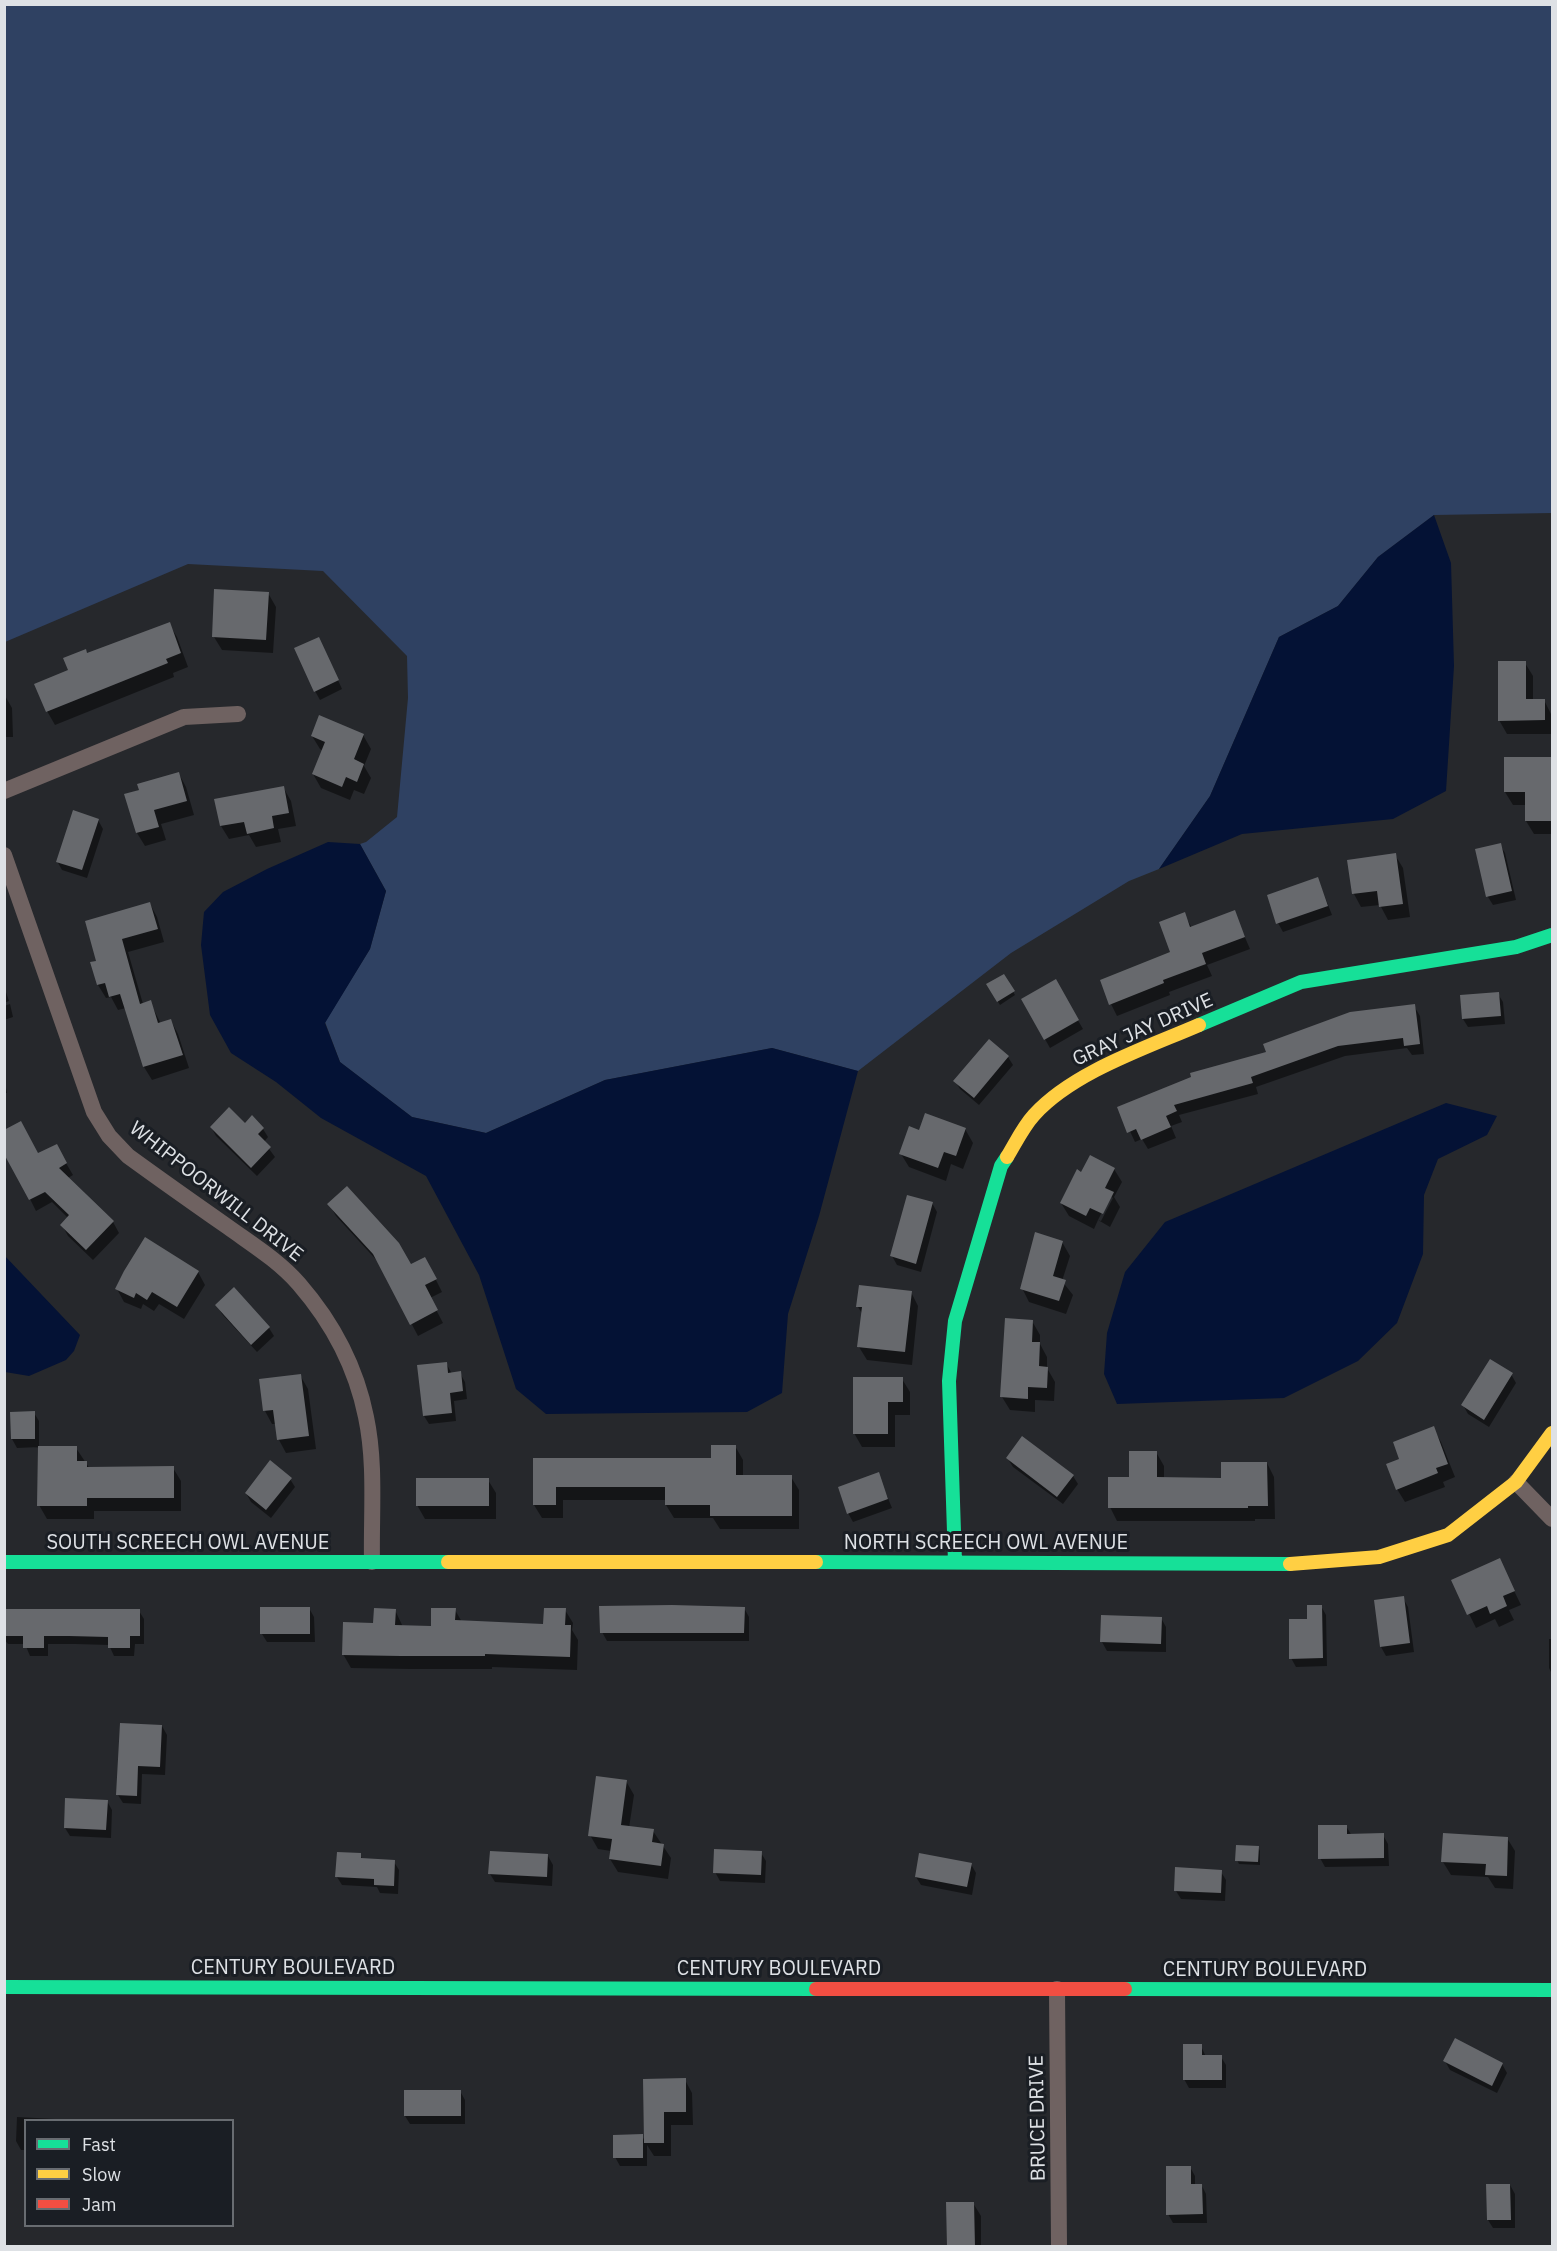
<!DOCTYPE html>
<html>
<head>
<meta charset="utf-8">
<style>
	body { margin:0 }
	#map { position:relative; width:1557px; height:2251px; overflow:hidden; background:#26282c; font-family:"IBM Plex Sans",sans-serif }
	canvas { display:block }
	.frame { position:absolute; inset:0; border:6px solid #dee1e5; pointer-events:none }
	.legend { position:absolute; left:24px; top:2119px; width:210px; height:108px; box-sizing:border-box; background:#1a1e24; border:2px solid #686c71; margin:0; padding:8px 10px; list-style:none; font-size:18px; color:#dee1e5 }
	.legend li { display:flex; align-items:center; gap:12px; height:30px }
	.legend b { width:30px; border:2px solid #686c71 }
</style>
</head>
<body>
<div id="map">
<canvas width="1557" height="2251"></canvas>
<div class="frame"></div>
<ul class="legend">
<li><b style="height:8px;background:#16e098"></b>Fast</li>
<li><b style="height:8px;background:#ffcf43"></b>Slow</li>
<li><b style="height:8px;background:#f24e42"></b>Jam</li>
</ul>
</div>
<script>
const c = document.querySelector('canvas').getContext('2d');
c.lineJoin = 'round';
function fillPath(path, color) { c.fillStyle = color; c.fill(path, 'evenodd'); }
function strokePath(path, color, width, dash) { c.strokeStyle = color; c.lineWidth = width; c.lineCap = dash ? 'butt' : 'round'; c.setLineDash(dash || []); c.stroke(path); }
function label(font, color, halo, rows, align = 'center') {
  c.font = font + ' "IBM Plex Sans",sans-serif'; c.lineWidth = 6; c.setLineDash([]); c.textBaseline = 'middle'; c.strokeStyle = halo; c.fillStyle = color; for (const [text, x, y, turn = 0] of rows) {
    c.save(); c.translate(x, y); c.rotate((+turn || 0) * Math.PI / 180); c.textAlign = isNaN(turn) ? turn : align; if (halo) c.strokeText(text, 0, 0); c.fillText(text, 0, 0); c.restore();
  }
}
const green = new Path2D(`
	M5 5H1552V513L1434 515 1378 557 1338 606 1279 637 1210 796 1159 869 1129 881 1011 953 858 1071 772 1048 605 1080 486 1133 412 1117 340 1062 325 1022 370 949 386 891 360 844 366 842 397 817 408 698 407 656 323 571 188 564 5 642Z`);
const water = new Path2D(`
	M1434 515 1451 563 1454 666 1446 791 1393 819 1242 834 1159 869 1210 796 1279 637 1338 606 1378 557Z
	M328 842 360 844 386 891 370 949 325 1023 340 1062 412 1117 486 1133 605 1080 772 1048 858 1071 819 1216 788 1314 782 1393 747 1412 546 1414 516 1389 479 1275 426 1176 321 1118 276 1082 231 1053 210 1015 201 945 204 912 223 892 267 869Z
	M1446 1103 1497 1116 1487 1135 1438 1159 1424 1195 1423 1254 1397 1323 1358 1361 1284 1398 1117 1404 1104 1374 1107 1333 1125 1272 1165 1222Z
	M4 1255 80 1335 74 1351 66 1360 29 1376 5 1372Z`);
const shadow = new Path2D(`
	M268 593 276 607 273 653 222 650 214 637Z
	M169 624 177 637 188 667 173 673 174 677 55 725 47 711 70 671 87 654Z
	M323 647 342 689 320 700 315 691Z
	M1525 663 1533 676V700H1544L1551 714V734H1507L1499 720Z
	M4 694 12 708 13 737H4Z
	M363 735 371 749 364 766 371 778 364 794 354 790 350 800 321 788 313 774 323 751 320 749 312 736Z
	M1506 759H1552V834H1534L1526 821V805H1513L1505 792Z
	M179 774 186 787 194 815 161 824 166 840 145 846 137 833 126 795Z
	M283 787 291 801 296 826 278 829 281 842 256 847 249 835 229 839 221 826 216 801Z
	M98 820 103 829 87 878 62 870 57 861Z
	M1500 845 1505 853 1516 900 1493 905 1488 897 1477 850Z
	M1395 855 1403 868 1410 917 1388 920 1380 905 1361 907 1354 894 1349 861Z
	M1318 879 1332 915 1283 932 1278 923Z
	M150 904 157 917 164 942 128 952 143 1004 150 1002 161 1024 171 1021 178 1034 189 1068 152 1080 144 1067 126 1008 118 1010 111 997 106 998 98 985V962Z
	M1234 912 1250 949 1207 965 1212 976 1169 992 1170 995 1117 1016 1111 1004 1172 953 1184 914 1192 928Z
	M1004 976 1015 995 1000 1005 988 985Z
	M1055 981 1083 1029 1050 1048 1023 1000Z
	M4 986 9 1001 4 1003Z
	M1498 994 1503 1002 1505 1024 1468 1027 1463 1019Z
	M10 1004 13 1017 4 1020V1006Z
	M1414 1006 1420 1016 1424 1054 1412 1055 1407 1048 1345 1056 1256 1087 1258 1094 1179 1115 1182 1122 1171 1126 1176 1138 1148 1149 1142 1139 1135 1142 1119 1108 1268 1053Z
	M1008 1057 1013 1065 979 1105 960 1089 955 1081Z
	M4 1077 7 1093H4Z
	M245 1125 263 1129 268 1137 264 1142 275 1157 257 1176 216 1136 211 1127Z
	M965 1129 973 1143 963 1169 951 1164 946 1181 909 1167 901 1154Z
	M56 1146 73 1175 68 1178 113 1222 119 1233 93 1260 68 1236 62 1225 68 1218 52 1202 36 1211 30 1199 38 1155Z
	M1114 1169 1122 1182 1114 1197 1120 1207 1110 1227 1098 1220 1094 1229 1069 1216 1061 1203 1082 1174ZM1110 1196 1113 1198 1101 1221 1098 1220Z
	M932 1203 937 1212 921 1272 897 1265 892 1256Z
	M329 1204 410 1266 431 1270 442 1292 430 1298 443 1323 418 1336 380 1264 336 1216Z
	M1062 1242 1070 1256 1062 1281 1073 1295 1066 1314 1029 1302 1022 1288Z
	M198 1272 205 1285 184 1319 159 1304 154 1311 143 1304 141 1309 124 1302 117 1289Z
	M911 1292 918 1306 912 1365 867 1360 859 1347 863 1315 858 1307Z
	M217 1306 269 1328 274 1336 257 1352 222 1314Z
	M1032 1321 1040 1335V1344L1047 1357V1368L1055 1382 1054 1401 1035 1400V1412L1010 1410 1002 1397Z
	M446 1363 452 1374 460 1373 465 1382 467 1399 454 1401 456 1421 429 1424 424 1416 419 1366Z
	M1511 1374 1516 1383 1489 1427 1468 1414 1463 1405Z
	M300 1375 308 1389 316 1449 286 1453 279 1440 276 1424H272L265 1411Z
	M902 1379 910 1392V1415H895V1447H862L854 1433Z
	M34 1413 39 1421V1448H76L90 1469 173 1468 181 1481V1511H94V1519H47L39 1505V1447L17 1448 12 1439Z
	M1433 1428 1441 1442 1455 1477 1443 1482 1445 1487 1405 1502 1397 1489 1401 1460Z
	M735 1446 743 1460V1477H791L799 1490V1529H720L713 1518H674L666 1505V1500H563V1518H542L534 1505V1460H712Z
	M1156 1452 1164 1466V1479H1222L1267 1463 1274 1477 1275 1519H1255V1521H1117L1110 1507 1130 1478Z
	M1008 1459 1073 1476 1078 1484 1063 1504 1013 1467Z
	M878 1474 892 1508 853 1522 848 1513Z
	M290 1479 295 1487 271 1518 251 1502 246 1493Z
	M488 1480 496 1493V1519H425L417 1505Z
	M1499 1560 1521 1605 1509 1610 1514 1620 1499 1627 1495 1619 1476 1628 1453 1581Z
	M1403 1598 1408 1607 1414 1652 1386 1656 1381 1647 1375 1602Z
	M1321 1606 1326 1615 1327 1666 1296 1667 1291 1658 1308 1620Z
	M309 1608 314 1617 315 1642H267L262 1634Z
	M744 1608 749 1617V1641H607L602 1632Z
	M4 1610 139 1611 144 1619V1644H135L134 1656H114L109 1645 75 1644H48V1656H30L25 1644H8L4 1639Z
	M395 1610 403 1627H432L455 1610 462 1622 545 1625 565 1610 573 1623 572 1630 578 1640 577 1670 492 1667V1669H410L351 1668 343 1654 375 1624Z
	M1161 1618 1166 1627V1652L1107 1651 1102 1642Z
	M1549 1639H1552V1674L1549 1668Z
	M162 1726 167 1735 165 1775 142 1774 141 1804 123 1803 118 1795Z
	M626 1781 634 1795 629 1828 653 1831 671 1858 668 1879 618 1872 610 1859 611 1851 598 1849 590 1835Z
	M107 1801 112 1810 111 1838 70 1836 65 1828Z
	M1346 1826 1352 1836 1383 1835 1388 1844 1389 1866 1325 1867 1320 1858Z
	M1507 1838 1515 1851 1513 1889 1495 1888 1488 1877 1451 1875 1443 1862Z
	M1258 1847 1260 1851V1865L1239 1864 1237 1860Z
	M761 1853 766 1861 765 1883 720 1881 715 1872Z
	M360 1855 363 1860 394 1862 399 1870 398 1894 380 1893 377 1887 342 1885 337 1877Z
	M548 1856 553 1865 552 1886 495 1882 490 1874Z
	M971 1864 976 1873 972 1895 921 1885 916 1877Z
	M1221 1872 1226 1880 1225 1901 1181 1899 1176 1891Z
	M1201 2046 1206 2057H1221L1226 2065V2088H1189L1184 2079Z
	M1445 2061 1502 2064 1507 2073 1497 2093 1450 2070Z
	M645 2080H685L692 2093 693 2125H671V2156H654L647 2145V2166H620L615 2157 642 2136 646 2143Z
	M460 2091 465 2100V2124H410L405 2116Z
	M17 2117 55 2119 56 2120H26V2150H21L16 2141Z
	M1190 2167 1195 2176V2186H1202L1206 2194 1207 2223H1173L1168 2214Z
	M1510 2185 1515 2194V2228H1493L1488 2220Z
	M973 2203 981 2216V2246H948Z`);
const building = new Path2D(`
	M214 589 269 592 266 640 212 637Z
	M170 622 181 653 166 659 168 663 46 712 34 684 68 670 63 658 86 649 87 653Z
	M319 637 339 680 314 692 294 648Z
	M1498 661H1526V699H1545V720L1498 721Z
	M319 715 364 734 354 759 364 764 357 782 346 777 342 787 312 774 325 742 311 736Z
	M1504 757H1552V821H1525V792H1504Z
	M179 772 187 801 154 810 159 827 136 833 124 794 139 790 137 784Z
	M284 786 289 813 272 816 274 828 247 834 244 822 220 826 214 799Z
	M73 810 99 819 82 870 56 862Z
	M1501 843 1512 891 1486 897 1475 849Z
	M1396 853 1403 904 1379 907 1377 891 1352 894 1347 860Z
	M1318 877 1328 906 1276 924 1267 895Z
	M150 902 158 929 122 939 140 1004 151 1000 158 1023 171 1019 183 1055 143 1067 120 994 109 997 105 983 97 985 90 962 96 961 85 921Z
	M1235 910 1245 937 1202 953 1206 964 1163 980 1164 983 1109 1005 1100 980 1170 952 1159 922 1185 912 1190 927Z
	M1004 974 1015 991 997 1002 986 984Z
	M1056 979 1079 1020 1044 1040 1021 999Z
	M1499 992 1501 1016 1462 1019 1460 995Z
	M1415 1004 1420 1044 1404 1046 1403 1038 1338 1046 1251 1077 1253 1083 1174 1105 1177 1111 1166 1116 1171 1127 1141 1140 1136 1129 1127 1133 1117 1107 1191 1077 1190 1073 1266 1052 1263 1044 1350 1012Z
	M989 1039 1009 1056 974 1098 953 1081Z
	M229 1107 245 1123 252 1115 264 1128 258 1134 271 1147 251 1168 210 1127Z
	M925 1113 966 1128 956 1156 944 1152 938 1168 899 1154 909 1126 919 1130Z
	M21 1121 38 1153 57 1144 67 1163 59 1168 114 1221 86 1250 60 1225 69 1215 45 1192 29 1200 4 1154V1130Z
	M1090 1155 1115 1168 1105 1188 1114 1192 1103 1214 1090 1208 1086 1216 1060 1203 1077 1169 1081 1172Z
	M347 1186 399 1243 411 1264 425 1257 437 1279 425 1285 438 1310 410 1325 373 1254 327 1204Z
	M907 1195 933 1202 916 1264 890 1256Z
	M1035 1232 1063 1241 1053 1276 1066 1280 1059 1301 1020 1289Z
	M145 1237 199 1271 177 1307 152 1292 147 1300 136 1293 134 1298 115 1289 124 1271Z
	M859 1285 912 1291 905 1352 857 1347 862 1307H856Z
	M234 1287 270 1327 251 1345 215 1305Z
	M1005 1318 1033 1320 1032 1342H1040L1039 1366 1048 1367 1047 1388 1028 1387V1399L1000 1397Z
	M1490 1359 1513 1373 1484 1420 1461 1405Z
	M447 1362 448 1373 461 1371 463 1391 450 1393 452 1413 423 1416 417 1365Z
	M301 1374 309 1436 277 1440 273 1410 263 1411 259 1379Z
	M853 1377H903V1402H888V1434H853Z
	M35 1411V1439H11L10 1412Z
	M1434 1426 1448 1464 1436 1468 1438 1473 1396 1490 1386 1464 1399 1459 1393 1442Z
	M1022 1436 1074 1475 1057 1497 1006 1458Z
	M711 1445H736V1475H792V1516H710V1505H665V1487H556V1505H533V1458H711Z
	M38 1446H77V1461H87V1467L174 1466V1498H87V1506H37Z
	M1129 1451H1157V1477L1221 1478V1462H1267L1268 1506H1248V1508H1108V1477H1129Z
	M270 1460 292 1478 266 1510 245 1493Z
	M879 1472 888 1499 847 1514 838 1487Z
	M416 1478H489V1506H416Z
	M1500 1558 1515 1591 1503 1596 1507 1606 1490 1614 1487 1606 1467 1615 1451 1580Z
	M1404 1596 1410 1643 1380 1647 1374 1600Z
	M672 1605 745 1607 744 1633H600L599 1606Z
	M1307 1605H1322L1323 1658 1289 1659V1619H1307Z
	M260 1607H310V1634H260Z
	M374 1608 396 1609 395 1625 431 1626V1608H456L455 1620 543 1624 544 1608H566L565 1625H571L570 1657 485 1654V1656H401L342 1655 343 1622 373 1623Z
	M4 1609H140V1636H130V1648H108V1637L69 1636H44V1648H23V1636H4Z
	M1101 1615 1162 1617 1161 1644 1100 1642Z
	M120 1723 162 1725 160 1767 138 1766 137 1796 116 1795Z
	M596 1776 627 1780 621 1825 654 1829 652 1842 664 1844 661 1866 609 1859 612 1839 588 1836Z
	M65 1798 108 1800 106 1830 64 1828Z
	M1318 1825H1347V1834L1384 1833V1858L1318 1859Z
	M1443 1833 1508 1837 1507 1876 1485 1875 1486 1864 1441 1862Z
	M1236 1845 1259 1846 1258 1862 1235 1861Z
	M714 1849 762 1851 761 1875 713 1873Z
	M490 1851 548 1854 547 1877 488 1874Z
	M337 1852 361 1853V1858L395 1860 394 1886 374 1885V1879L335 1877Z
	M919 1853 972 1863 967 1887 915 1877Z
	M1175 1867 1222 1870 1221 1893 1174 1891Z
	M1455 2038 1503 2063 1492 2086 1443 2061Z
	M1183 2044H1202V2055H1222V2080H1183Z
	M686 2078V2112H664V2143H644L643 2079Z
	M404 2090H461V2116H404Z
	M643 2134V2158H613V2135Z
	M1166 2166H1191V2184H1202L1203 2214 1166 2215Z
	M1486 2184H1510L1511 2220H1487Z
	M946 2202H974L975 2247H947Z`);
const street = new Path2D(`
	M4 791 184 717 238 714
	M4 855 94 1112 109 1136 128 1156C161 1180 195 1204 228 1227 253 1245 279 1261 299 1284 332 1322 356 1367 366 1417 376 1464 371 1514 372 1562
	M1516 1482 1552 1519
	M1057 1989 1059 2246`);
const fast = new Path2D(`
	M1199 1025 1301 982 1516 947 1552 935
	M4 1562H448
	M816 1562 1290 1564
	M955 1562 949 1381 955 1321 1001 1166 1007 1157
	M4 1987 816 1989
	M1125 1989 1552 1990`);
const slow = new Path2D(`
	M1007 1157C1015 1144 1023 1127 1034 1115 1073 1072 1146 1048 1199 1025
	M448 1562H816
	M1290 1564 1379 1557 1448 1535 1516 1482 1552 1433`);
const jam = new Path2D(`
	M816 1989H1125`);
const streetNames = [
	["GRAY JAY DRIVE",1143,1030,-24],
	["WHIPPOORWILL DRIVE",216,1192,38],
	["SOUTH SCREECH OWL AVENUE",188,1543],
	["NORTH SCREECH OWL AVENUE",986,1543],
	["CENTURY BOULEVARD",293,1968],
	["CENTURY BOULEVARD",779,1969],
	["CENTURY BOULEVARD",1265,1970],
	["BRUCE DRIVE",1038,2118,-91]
];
fillPath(green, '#2f4162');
fillPath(water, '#041235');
fillPath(shadow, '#0007');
fillPath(building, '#67696d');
strokePath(street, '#6f6261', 16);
strokePath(fast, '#16e098', 14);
strokePath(slow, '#ffcf43', 14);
strokePath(jam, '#f24e42', 14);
label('20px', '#dee1e5', '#1a1e24', streetNames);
</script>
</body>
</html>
